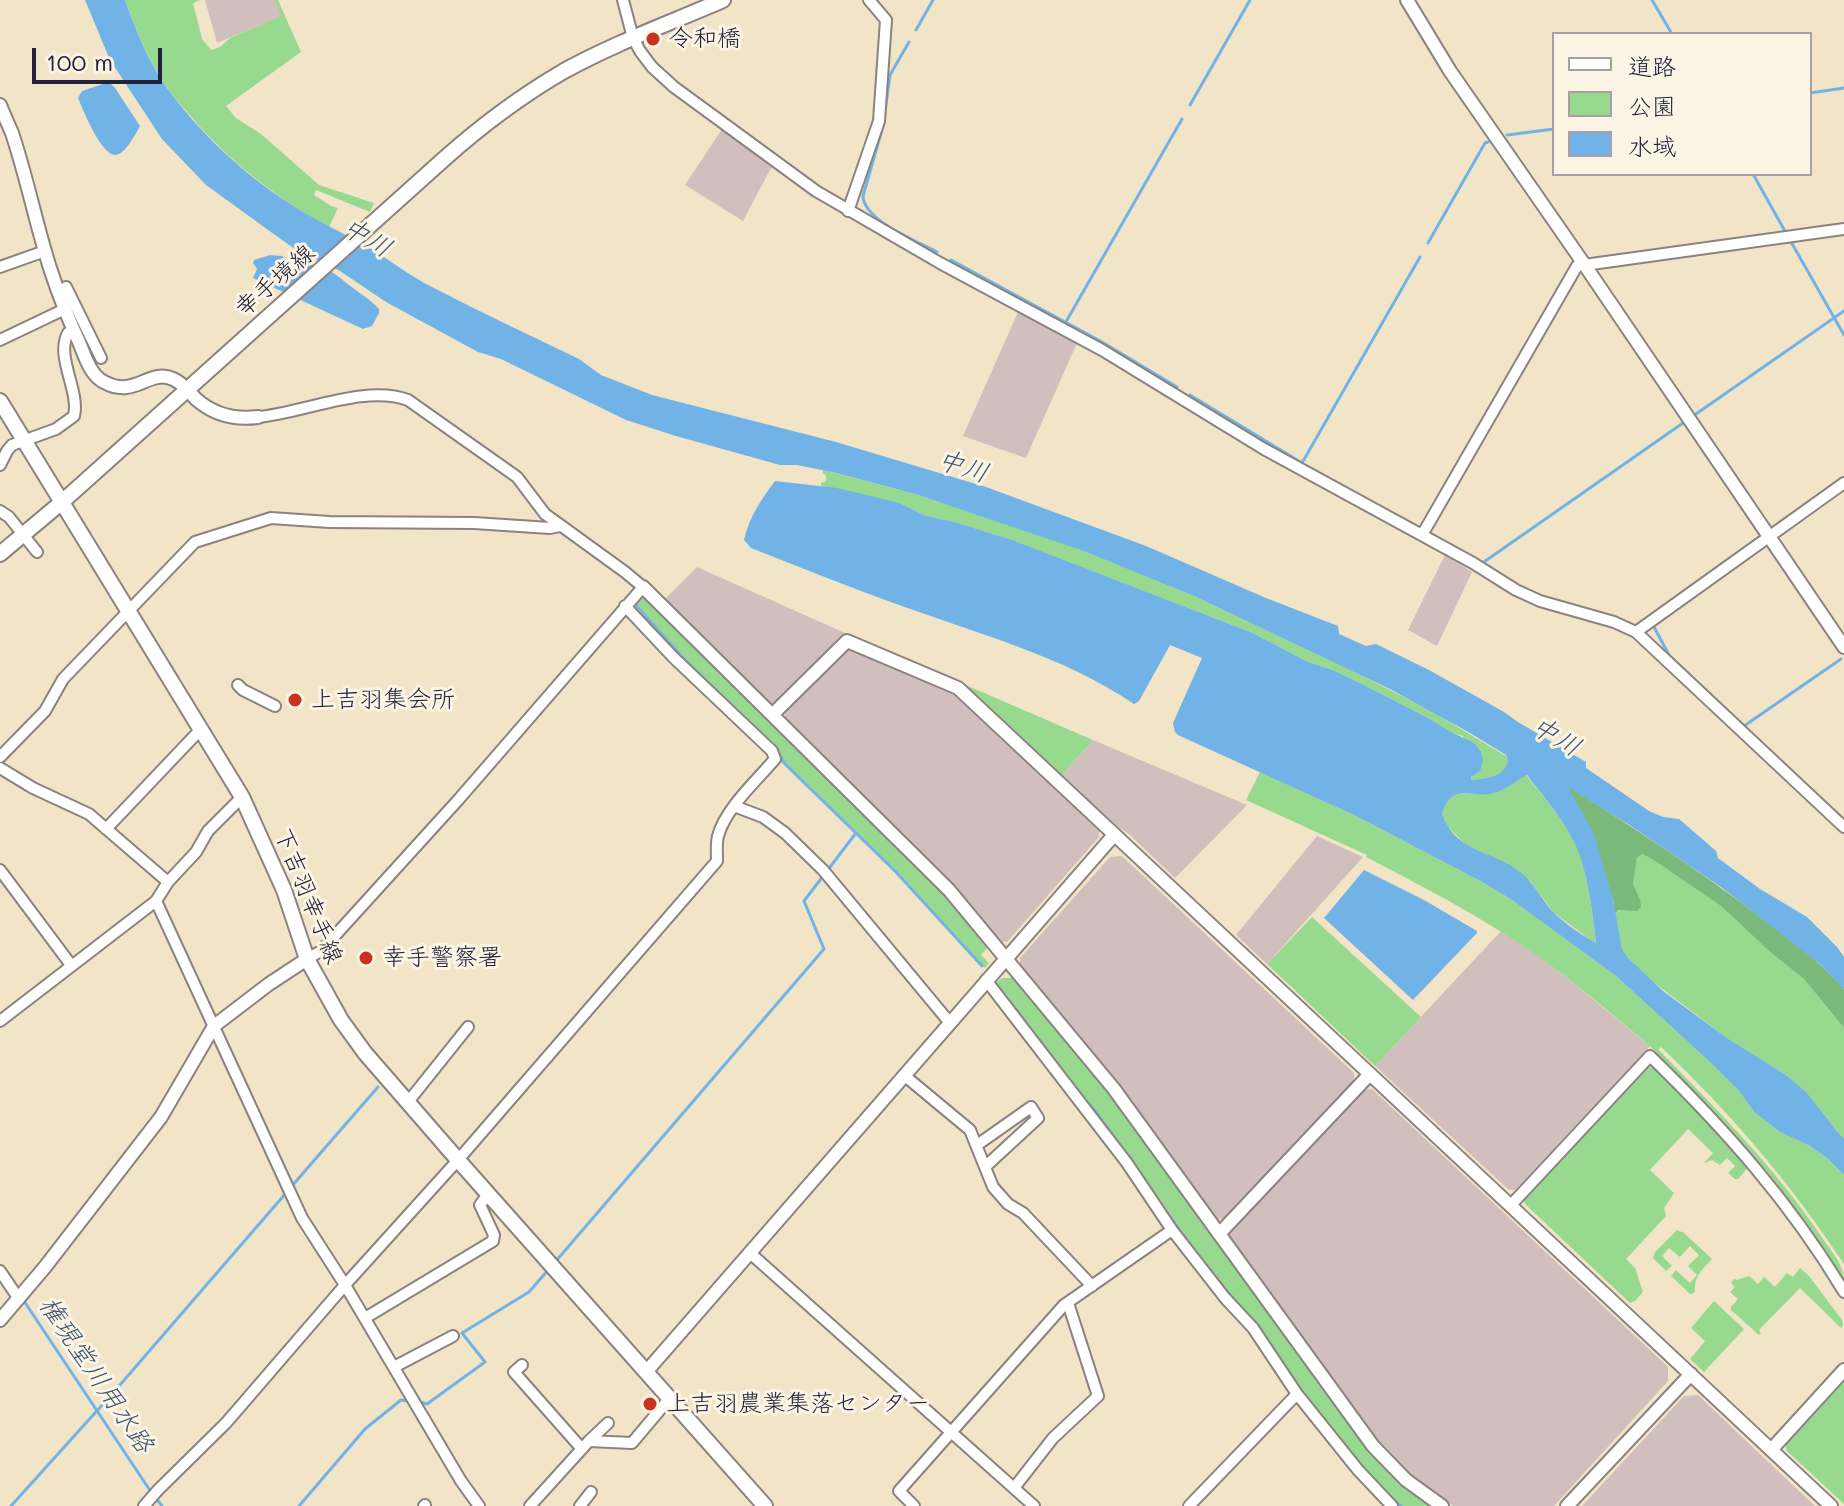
<!DOCTYPE html>
<html>
<head>
<meta charset="utf-8">
<style>
	body { margin:0 }
	#map { position:relative; width:1844px; height:1506px; overflow:hidden; background:#f2e4c7; font-family:Mali,"Klee One",sans-serif }
	canvas { display:block }
	.legend { position:absolute; left:1552px; top:32px; width:260px; height:144px; box-sizing:border-box; background:#fcf5e5; border:2px solid #a5a1a1; margin:0; padding:10px 14px; list-style:none; font-size:24px; color:#22223b }
	.legend li { display:flex; align-items:center; gap:16px; height:40px }
	.legend b { width:40px; border:2px solid #a5a1a1 }
	.scale { position:absolute; left:32px; top:48px; width:130px; height:36px; box-sizing:border-box; border:4px solid #22223b; border-top:0; padding-left:10px; font-size:24px; line-height:28px; white-space:nowrap; color:#22223b; -webkit-text-stroke:6px #fcf5e5; paint-order:stroke }
</style>
</head>
<body>
<div id="map">
<canvas width="1844" height="1506"></canvas>
<ul class="legend">
<li><b style="height:10px;background:#fff"></b>道路</li>
<li><b style="height:22px;background:#98d990"></b>公園</li>
<li><b style="height:22px;background:#71b3e6"></b>水域</li>
</ul>
<div class="scale">100 m</div>
</div>
<script>
const c = document.querySelector('canvas').getContext('2d');
c.lineJoin = 'round';
function fillPath(path, color) { c.fillStyle = color; c.fill(path, 'evenodd'); }
function strokePath(path, color, width, dash) { c.strokeStyle = color; c.lineWidth = width; c.lineCap = dash ? 'butt' : 'round'; c.setLineDash(dash || []); c.stroke(path); }
function label(font, color, halo, rows, align = 'center') {
  c.font = font + ' Mali,"Klee One",sans-serif'; c.lineWidth = 6; c.setLineDash([]); c.textBaseline = 'middle'; c.strokeStyle = halo; c.fillStyle = color; for (const [text, x, y, turn = 0] of rows) {
    c.save(); c.translate(x, y); c.rotate((+turn || 0) * Math.PI / 180); c.textAlign = isNaN(turn) ? turn : align; if (halo) c.strokeText(text, 0, 0); c.fillText(text, 0, 0); c.restore();
  }
}
const industrial = new Path2D(`
	M205 0H275L282 16 217 43Z
	M722 129 772 166 743 221 685 185Z
	M1018 312 1077 343 1026 458 963 436Z
	M1445 555 1472 572 1437 646 1408 630Z
	M697 567 845 633 777 702 769 703 664 600Z
	M852 650 956 696 1099 830V837L1007 942 999 941 950 881 785 718V711L845 651Z
	M1093 740 1247 805 1175 878 1129 834 1111 823 1061 776Z
	M1317 836 1363 857 1267 964 1236 935Z
	M1122 856 1354 1073V1080L1224 1219H1216L1120 1086 1020 965V958L1110 857Z
	M1501 931 1537 955 1577 986 1650 1046 1515 1190H1509L1375 1066Z
	M1372 1089 1668 1367V1381L1554 1506H1453L1414 1479 1390 1455 1374 1436 1229 1237 1231 1231 1364 1090Z
	M1698 1395 1760 1454 1815 1506H1582L1684 1396Z`);
const green = new Path2D(`
	M125 0H200L193 3 202 39 211 50 220 47 230 38 281 16 275 0H278L301 52 226 106 236 118 261 134 319 185 374 203 370 212 316 190 314 195 331 206 338 208 329 227C275 197 227 160 187 112 179 103 171 94 164 83 147 57 136 29 125 0Z
	M823 470 915 494 1062 542 1137 572 1194 596 1359 674 1431 711 1506 756 1508 761C1502 778 1488 778 1472 780L1463 736 1451 733 1428 718 1366 686 1335 671 1306 661 1253 633 1011 540 958 523 924 515 900 503 821 486V483L826 481V476L823 473Z
	M644 595 947 895 989 946 981 955 989 963 985 968 901 875 785 763 776 746 690 664 634 601 639 596Z
	M961 683 1093 740 1061 776Z
	M1260 772 1356 816 1484 883 1512 900 1616 976 1711 1063 1739 1091 1754 1112 1780 1132 1810 1146 1827 1158 1844 1175V1264C1792 1185 1730 1112 1661 1047L1658 1049C1716 1109 1776 1168 1823 1239 1832 1252 1844 1265 1844 1281 1794 1198 1729 1120 1657 1056L1658 1054 1650 1046C1613 1015 1576 983 1536 955 1482 917 1424 887 1366 857L1367 855 1246 800Z
	M1526 775C1543 796 1561 817 1574 841 1587 867 1593 914 1596 944L1554 913 1530 881 1465 844 1446 825 1442 814 1445 803 1448 798 1456 793 1479 794 1515 781Z
	M1642 854 1652 859 1721 906 1770 952 1804 979 1844 1028V1138L1786 1075 1727 1038 1644 975 1628 958 1622 949 1615 913 1640 899 1633 884 1637 858Z
	M1312 917 1421 1017 1375 1066 1267 964Z
	M1002 978H1016L1106 1087 1373 1453 1406 1487 1433 1506H1403L1386 1491 1360 1465 1310 1400 1257 1325 1209 1268 1093 1106 1083 1098 1036 1033 996 983Z
	M1654 1067 1697 1109 1747 1166 1746 1170 1738 1179H1735L1728 1173 1735 1166 1727 1158 1720 1165 1712 1160 1704 1163 1713 1153 1688 1129 1650 1170 1674 1193 1664 1208 1666 1216 1626 1259 1635 1268 1643 1292 1635 1301 1630 1303 1525 1204 1524 1198 1646 1068Z
	M1677 1230 1684 1233 1712 1259C1703 1269 1694 1276 1695 1291L1692 1294H1690L1671 1276 1676 1270 1690 1283 1697 1275 1688 1266 1699 1255 1690 1246 1680 1257 1669 1248 1662 1256 1672 1266 1666 1271 1653 1258 1655 1252Z
	M1800 1268 1809 1276 1842 1320 1843 1325 1841 1328 1800 1288 1759 1330 1761 1333 1759 1335 1731 1310V1307L1738 1299 1730 1292 1735 1287 1731 1283 1734 1279 1737 1280 1749 1276 1758 1284 1764 1277 1775 1287 1787 1273 1793 1277Z
	M1714 1301 1744 1329 1704 1372 1690 1359 1705 1341 1691 1328Z
	M1844 1380V1504L1786 1450V1443Z`);
const forest = new Path2D(`
	M1566 785C1632 827 1698 869 1760 917 1790 939 1820 961 1844 989V1028L1804 979 1770 952 1721 906 1652 859 1642 854 1637 858 1633 884 1640 899 1641 907 1637 911 1619 910 1615 913 1613 899Z`);
const water = new Path2D(`
	M85 0H125C136 30 148 61 167 88 198 130 237 168 280 197 308 217 340 231 370 248 391 261 410 276 432 287 480 312 530 335 579 359L601 375 652 395 836 442 986 487 1146 546 1266 598 1338 626 1339 634 1366 646 1376 644 1429 670 1504 712 1518 722 1586 762V768L1649 811 1663 817 1679 819 1716 851 1718 858 1760 889 1807 917 1837 947 1844 957V989L1821 965 1721 887 1631 826 1568 787 1594 834 1613 899 1622 949 1628 958 1663 991 1727 1038 1786 1075 1806 1092 1836 1130 1844 1138V1175L1827 1158 1810 1146 1780 1132 1754 1112 1739 1091 1711 1063 1616 976 1512 900 1484 883 1356 816 1178 735 1175 732 1173 723 1202 658 1170 645 1139 701 1134 704C1063 656 979 634 899 605 849 587 800 567 751 548L744 540C749 517 761 500 775 481L837 488 900 503 924 515 958 523 1012 540 1253 633 1306 661 1335 671 1366 686 1428 718 1451 732 1474 743 1481 752 1483 760 1480 771 1471 777 1472 780C1488 778 1502 778 1508 761L1506 755 1470 733 1390 689 1194 596 1084 551 915 494 832 472 797 465H780L676 436 626 420 501 359 478 352 386 302 340 271 325 262 305 256 282 240 206 185 162 139 110 60ZM1527 775C1543 796 1561 817 1573 840 1587 866 1593 914 1596 943 1582 935 1567 925 1555 914 1542 901 1535 883 1519 871 1491 850 1456 853 1442 814 1452 779 1473 801 1497 792 1507 789 1517 780 1527 775Z
	M103 84H111L115 88 140 126C135 135 125 154 116 155 102 157 83 110 78 98L82 91Z
	M270 255 282 256 299 265C320 259 337 276 353 288 362 295 371 300 379 309V313L372 326 363 329 253 278 257 269 253 263 254 260Z
	M1364 870 1424 900 1477 931V933L1413 1000 1324 918Z`);
const stream = new Path2D(`
	M1652 0 1672 34
	M916 30 933 0
	M909 42 890 75 883 126 863 196C864 221 917 241 937 252
	M1810 93 1844 88
	M1190 105 1250 0
	M1507 135 1554 129
	M1753 174 1786 233
	M1790 240 1844 335
	M1428 243 1485 143 1488 142
	M951 260 1102 342 1177 387
	M1067 320 1182 119
	M1190 395 1302 463 1420 257
	M1696 414 1844 311
	M1481 564 1683 423
	M634 603 684 659 768 741
	M1654 627 1669 655 1744 726 1841 659
	M776 749 785 764 896 872 982 966
	M999 988 1043 1045
	M1086 1102 1092 1107 1116 1140
	M291 1187 378 1087
	M1157 1199 1195 1251
	M556 1261 824 949 804 901 856 833
	M1219 1282 1243 1310
	M22 1298 151 1492
	M1276 1354 1313 1407
	M420 1402 427 1404 485 1362 462 1333 529 1292 549 1269
	M1388 1495 1401 1506
	M155 1497 162 1506
	M11 1506 113 1393 286 1193
	M299 1506 365 1429 401 1400 408 1401`);
const minor = new Path2D(`
	M623 0 633 38 640 51 652 67 674 87 816 191 940 263 1102 350 1264 449 1473 563 1516 590 1540 601 1614 622 1636 632 1844 827
	M848 211 879 121 886 20 869 0
	M0 267 45 251
	M66 287 101 358
	M0 340 65 309
	M258 417C303 413 365 384 408 400L517 477 545 514 625 572 643 587 459 799 321 951 307 959
	M0 465 7 451 12 445 56 429 74 416C80 390 55 357 68 333L74 331
	M0 511 9 517 37 552
	M1422 535 1577 266 1844 229
	M1636 632 1844 483
	M238 685 243 690 275 706
	M0 757 45 711 63 679 195 542 271 518 329 522 474 523 550 528 560 526
	M0 768 33 788 89 814 168 882
	M734 806 763 817 785 833 823 870 950 1023
	M106 829 201 729
	M0 870 71 965
	M156 901 302 1218 345 1285 461 1481 479 1506
	M986 980 1127 1163 1172 1230 1225 1298 1253 1328 1297 1394 1358 1470 1392 1506
	M0 1021 156 901 168 882 196 852 208 831 242 797
	M905 1076 970 1130 993 1187 1008 1204 1023 1213 1092 1286
	M408 1102 468 1027
	M977 1145 1031 1107 1038 1118 986 1166
	M1510 1206 1650 1056C1725 1129 1790 1202 1844 1292
	M750 1253 1034 1506
	M0 1271 19 1299
	M365 1318 493 1241 494 1235 480 1205 488 1194
	M522 1365 514 1372 582 1449
	M394 1367 453 1336
	M589 1441 608 1423
	M1014 1488 1053 1438 1098 1396 1068 1303
	M144 1506 158 1490 226 1423 345 1285 458 1160 717 861C717 853 716 844 718 836 725 809 757 780 775 759L772 751 674 658 625 606
	M424 1506 425 1505
	M530 1506 589 1441 632 1443 669 1399
	M580 1506 591 1492
	M914 1506 899 1491 1064 1305 1172 1230
	M1189 1506 1297 1394`);
const tertiary = new Path2D(`
	M1407 0 1450 71 1584 264 1844 647
	M0 105C4 115 8 124 12 133 27 178 36 224 50 268 58 293 68 318 79 342 85 356 90 375 104 382 135 399 149 368 173 379 183 383 189 392 196 399 214 415 234 420 258 417
	M643 587 949 890 1114 1089 1373 1446 1406 1480 1442 1506
	M772 715 847 641 958 688 1831 1506
	M1219 1234 1370 1074
	M0 1320 45 1267 161 1117 214 1026 269 984 307 959
	M646 1372 1114 835
	M1771 1450 1844 1370
	M1567 1506 1691 1374`);
const secondary = new Path2D(`
	M0 401 242 797 284 890 307 959 341 1020 365 1053 458 1160 765 1506
	M0 554 62 502 444 159C481 126 521 96 564 71 615 43 670 23 723 0`);
const markers = [
	[653,39,8,"#c8321e"],
	[295,700,8,"#c8321e"],
	[366,958,8,"#c8321e"],
	[650,1404,8,"#c8321e"]
];
const poiNames = [
	["令和橋",669,39],
	["上吉羽集会所",311,700],
	["幸手警察署",382,958],
	["上吉羽農業集落センター",666,1404]
];
const streetNames = [
	["幸手境線",275,281,-41],
	["下吉羽幸手線",308,896,68]
];
const waterNames = [
	["中川",367,238,31],
	["中川",963,467,18],
	["中川",1556,737,31],
	["権現堂川用水路",96,1375,56]
];
fillPath(industrial, '#d1bfbe');
fillPath(green, '#98d990');
fillPath(forest, '#7ab97a');
fillPath(water, '#71b3e6');
strokePath(stream, '#71b3e6', 3);
strokePath(minor, '#8a8381', 14);
strokePath(tertiary, '#8a8381', 16);
strokePath(secondary, '#8a8381', 18);
strokePath(minor, '#fff', 10);
strokePath(tertiary, '#fff', 12);
strokePath(secondary, '#fff', 14);
for (const [x, y, r, color] of markers) { const dot = new Path2D(); dot.arc(x, y, r, 0, 2 * Math.PI); c.fillStyle = color; c.fill(dot); strokePath(dot, '#fcf5e5', 3); }
label('24px', '#22223b', '#fcf5e5', poiNames, 'left');
label('24px', '#22223b', '#fcf5e5', streetNames);
label('italic 26px', '#3e5577', '#fcf5e5', waterNames);
</script>
</body>
</html>
